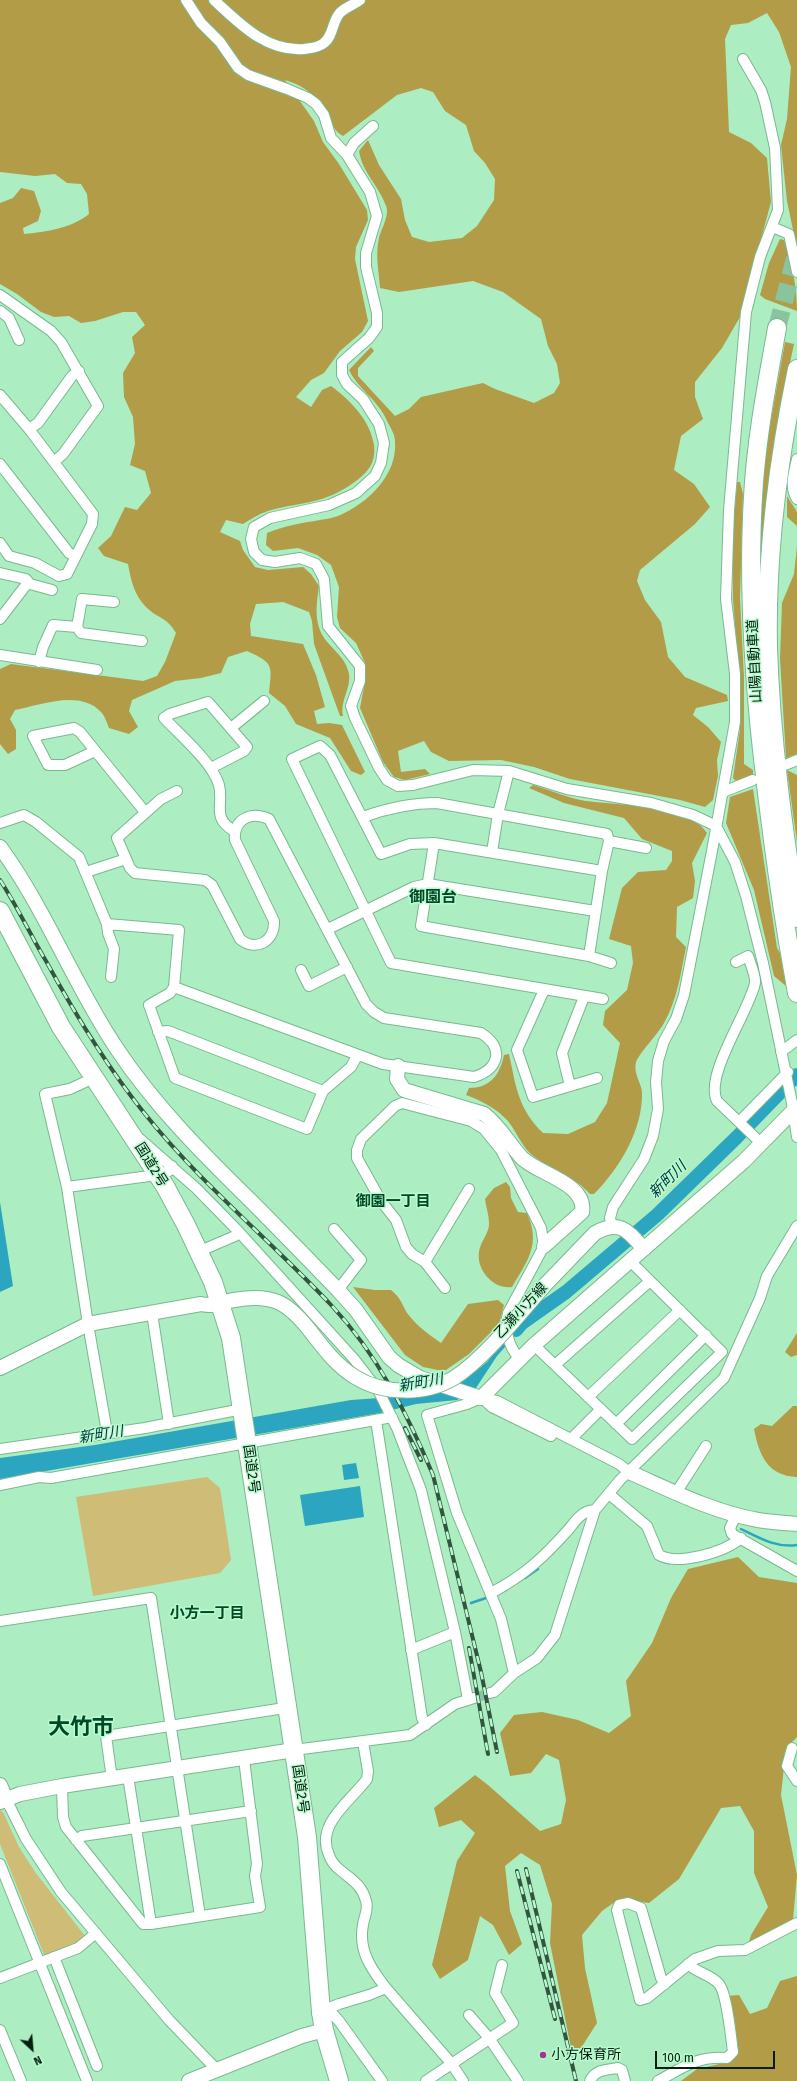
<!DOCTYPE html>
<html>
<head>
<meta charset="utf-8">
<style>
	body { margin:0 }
	#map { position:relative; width:797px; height:2081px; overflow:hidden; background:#acedc2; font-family:"Fira Sans",sans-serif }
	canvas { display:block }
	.north { position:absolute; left:12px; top:2029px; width:40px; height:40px; -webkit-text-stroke:3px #b9fbcf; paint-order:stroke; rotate:154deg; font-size:11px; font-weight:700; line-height:16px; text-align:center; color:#041e0f }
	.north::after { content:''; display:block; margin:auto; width:14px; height:18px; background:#041e0f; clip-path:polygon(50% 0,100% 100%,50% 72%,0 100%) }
	.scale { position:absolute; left:655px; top:2051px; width:120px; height:18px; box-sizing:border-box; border:2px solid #041e0f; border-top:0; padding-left:5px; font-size:12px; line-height:14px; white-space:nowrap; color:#041e0f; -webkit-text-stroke:3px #b9fbcf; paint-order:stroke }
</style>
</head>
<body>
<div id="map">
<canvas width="797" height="2081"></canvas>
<div class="north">N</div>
<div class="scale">100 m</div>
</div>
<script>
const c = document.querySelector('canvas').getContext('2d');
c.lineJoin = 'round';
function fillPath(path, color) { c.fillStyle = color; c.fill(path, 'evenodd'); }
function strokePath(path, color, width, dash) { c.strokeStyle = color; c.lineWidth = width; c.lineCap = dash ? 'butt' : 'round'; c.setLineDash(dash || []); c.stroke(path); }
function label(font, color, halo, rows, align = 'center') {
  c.font = font + ' "Fira Sans","Noto Sans JP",sans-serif'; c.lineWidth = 3; c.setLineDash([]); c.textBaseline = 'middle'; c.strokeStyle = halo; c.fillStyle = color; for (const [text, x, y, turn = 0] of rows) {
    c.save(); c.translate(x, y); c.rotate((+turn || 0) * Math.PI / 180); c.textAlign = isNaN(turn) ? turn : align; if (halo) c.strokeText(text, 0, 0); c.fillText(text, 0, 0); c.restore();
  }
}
const green = new Path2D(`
	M207 1477 220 1488 231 1560 220 1573 93 1596 76 1497Z
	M0 1810 3 1812 19 1847 35 1872 85 1936 75 1944 45 1957 0 1844Z`);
const forest = new Path2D(`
	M0 0H797V249L787 201 781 145 787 119 791 67 779 32 767 13 748 23 731 25 725 39 729 132 751 143 767 158 771 202 740 317 722 348 695 382V397L703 419 681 436 674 470 694 484 710 507 695 524 640 570 637 581 645 600 661 622 668 657 685 677 727 695 728 701 696 708 693 715 708 727 721 742 717 760 718 776 713 800 705 807 680 800 570 779 534 767 501 760 449 761 431 752 424 741 398 751 401 772 425 769 430 774 405 780 394 777 383 762 360 708 364 686 365 663 356 643 340 628 337 617 339 587 331 565 317 555 298 548 273 551 266 545 267 533C284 526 302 523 320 520 326 519 333 518 338 516 367 504 398 475 395 441 395 434 390 427 387 421 379 401 358 389 349 370L371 347 374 351 358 368V376L395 416 409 409 421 397 483 383 495 389 534 403 554 393 560 383 557 364 548 346 541 319 503 292 473 281 399 292 380 288C379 272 375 255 379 238 381 229 390 215 386 206 379 186 362 172 359 151L368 140 379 165 401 199 405 220 412 237 429 242 462 238 477 226 494 200 495 179 485 163 474 151 466 125 445 111 433 92 421 88 397 95 343 136C334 131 331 123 326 114 316 95 305 86 285 80L314 121 323 142 339 164 367 210 368 220 356 247 355 259 368 321 362 332 340 351 324 373 311 380 296 397 311 407 322 390 331 386C351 401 370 420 374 445 376 462 369 471 356 481 324 505 303 501 268 511 259 514 251 519 243 524L226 520 220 532 240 541 243 550 255 567 268 570 303 567 311 574 319 586C316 607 313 627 329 644 338 654 346 660 349 674 351 689 340 700 343 716H340L314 644 312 621 309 612 283 602 256 604 250 624 251 636 303 644 316 675 325 707 314 711 317 724 329 723 342 725 365 772 361 775 351 771 330 738 296 724 285 706 269 693C272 665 274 663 247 651L228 657 221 673 201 678 175 681 132 700 129 711 138 727 129 734 109 728C107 723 105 716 101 712 80 689 40 705 15 710L10 719 16 730V749L8 754 0 744V669L11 664 143 681 157 676 165 662 176 633C166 616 158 619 146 607 134 595 131 580 128 564L104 556 98 548 111 536 125 507 137 510 151 493 145 471 130 465 135 444 133 417 124 397 123 373 135 353 132 337 145 325 136 312H123L95 321 81 323 69 316 54 317 41 312 17 294 0 284V203L13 198 21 188 34 191 41 211 38 221 23 228 24 234C46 232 72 228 89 214L87 194 81 184 67 183 55 174 35 176 0 172Z
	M780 239 784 240C792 261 797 288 797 311L765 299 760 295 769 263Z
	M785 342 794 344 782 400 759 621 758 536 765 453Z
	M737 482H740L743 494 740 598 744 678V764L753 770V776L738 783 733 778 740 729V689L733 599V532Z
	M787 496 797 512V526L787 517Z
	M797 546V754L786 758 780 659 782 603 794 574Z
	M787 770 797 775V842Z
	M533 785C550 790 568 798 586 801 617 805 690 805 707 833L692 863 695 881 693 898 677 907 676 937 686 947C681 973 677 1000 664 1023 658 1034 640 1052 636 1062 633 1073 641 1082 642 1092 643 1129 620 1168 594 1194H590C573 1175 550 1170 531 1154 521 1145 516 1131 508 1121 496 1108 482 1101 466 1095L469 1088C490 1088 500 1075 504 1055L509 1054C516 1086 518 1109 543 1133L568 1134 595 1122 607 1103 620 1043 603 1025 605 1011 627 990 633 963 631 946 609 939 622 888 638 872 666 870 672 861V851L642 839 624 818 564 803 529 788Z
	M753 789 777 948 780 953 786 986 774 976 754 890 726 823 730 797Z
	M506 1182 510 1187 511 1198 518 1212 527 1213C541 1244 528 1260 512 1287 494 1290 476 1270 479 1252 480 1242 490 1232 489 1223 489 1215 486 1207 485 1199L494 1188Z
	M353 1287 375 1290H391C401 1298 401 1303 407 1313 416 1325 428 1334 441 1343L468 1304 498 1300 504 1305 499 1324 469 1354 446 1370H438L423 1367 405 1355Z
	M797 1333V1355L791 1357 785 1352Z
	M793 1406H797V1477C767 1476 759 1454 754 1429L761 1424 772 1426Z
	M738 1557 759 1577 797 1583V1737L786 1748 781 1795 797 1875 792 1931 764 1946 747 1948 751 1935 768 1907 754 1873V1831L740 1806 721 1808 679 1879 649 1903 619 1899 602 1911 582 1935 585 1968 597 2023 581 2048H571L550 1943 552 1904 540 1865 521 1853 505 1866 510 1911 522 1944 509 1955 493 1925 480 1916 468 1960 440 1979 432 1965 457 1861 475 1833 461 1820 439 1827 434 1808 475 1775 488 1785 540 1831 561 1824 566 1800 559 1760 546 1754 531 1773 510 1776 500 1733 514 1715 542 1712 578 1720 609 1733 631 1716 626 1681 652 1643 671 1598 688 1569Z
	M797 1976V2081H681L697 2069 728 2062 727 1996 739 1995 750 2014 767 2008 780 1981Z`);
const water = new Path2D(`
	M0 1202 13 1286 0 1292Z
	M530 1317 519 1328 513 1338 497 1356 474 1391 457 1400 416 1404 380 1413 0 1479V1458L95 1445 351 1400 436 1394 466 1379 487 1362 521 1323Z
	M356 1463 359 1478 344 1480 342 1465Z
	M360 1486 364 1517 305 1526 300 1495Z`);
const stream = new Path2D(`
	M741 1529C759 1538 776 1548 797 1545
	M525 1578 538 1569
	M496 1595 506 1590
	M471 1603 489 1597`);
const river = new Path2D(`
	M516 1330 522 1323 566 1292 657 1215 737 1137 797 1075`);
const streetTunnel = new Path2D(`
	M474 1698 490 1693`);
const highwayTunnel = new Path2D(`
	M777 328 797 251`);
const street = new Path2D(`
	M186 0 201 23 220 42 238 68 248 75 287 89 308 98 316 104 324 115 331 138 347 155 370 192 377 216 366 253V267L377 313V327L369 338 342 362V375L347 384 363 399 379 424 384 443 381 463 375 476 356 493 329 505 270 518 254 527 251 539 254 552 262 560 275 562 300 558 316 564 324 579 328 626 360 666V681L351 706 355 718 379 768 387 780 398 786 413 785 473 770 509 771 567 789 651 803 693 815 716 826 735 862 746 896 763 963 792 1103 797 1137
	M214 0C239 23 266 52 304 49 311 48 318 48 324 43 333 36 332 23 339 14 343 8 354 5 360 0
	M347 155 354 143 373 126
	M772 227 789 234 797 272
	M0 295 51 331 61 342 98 406 63 454 54 462
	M0 311 9 318 19 340
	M0 395 29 429 93 514 92 524 67 574 59 576 35 563 9 556 0 543
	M29 429 38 423 72 376 79 371
	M797 459C794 472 789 487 797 499
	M0 464 69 553 76 556
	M0 573 26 579 30 584
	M114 602 82 599 77 627 81 633 142 641
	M0 619 26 585 30 584 52 590
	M0 655 97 670
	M39 662 43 647 53 625 77 627
	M231 728 264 701
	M95 751 65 765H48L33 736 74 728 80 732 145 812
	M785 765 797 760
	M211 768 244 751 247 747 208 702 170 714 164 718C181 736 212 762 219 785 224 805 211 817 234 831
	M723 792 753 780
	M363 817C388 808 411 803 437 803L607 834 609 841 602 871 589 956
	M0 823 24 815 36 822 79 857 107 924 108 933 114 949 111 977
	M609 841 646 848
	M434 843 421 926 589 956 611 963
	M492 852 498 814 509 771
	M602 871 434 843 410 844 381 854 330 755 320 746 292 759 391 963 603 999
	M86 872 126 859
	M107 924 179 930 174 987 170 993 149 1005 175 1078 307 1129 323 1091 351 1067 357 1056
	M328 929 414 887 428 884 595 911
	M736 962 748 956C750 963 756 976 755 983 749 1012 704 1075 717 1101L762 1144
	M301 970 309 986 347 967
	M174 987 383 1064 474 1077C499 1069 505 1048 481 1033L384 1018 374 1012 366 1004 269 819C251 811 233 819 235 840L274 921C275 942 255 952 240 939L212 885 205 880 135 873 130 868 117 838 161 799 177 791
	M544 990 517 1050 533 1097 597 1078
	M158 1032 168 1031 323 1091
	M781 1052 797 1040
	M85 1082 70 1089 45 1094 67 1187 88 1324 107 1432
	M570 1086 562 1053 584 997
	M739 1122 788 1072
	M140 1139 197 1189 239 1232 354 1359 378 1390 397 1428 421 1490 455 1632 468 1699
	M67 1187 157 1175 169 1171 172 1166
	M469 1189 425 1262 412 1254 406 1247 396 1220 381 1201 357 1158V1150L361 1139 395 1106 402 1103 471 1121 484 1129 501 1150 541 1228 544 1246 508 1313C504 1328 508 1346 519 1358
	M612 1227 610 1218 613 1207 644 1159 653 1136 658 1109 656 1082 658 1061 664 1041 676 1019 684 995 712 851 735 722V674L726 599 729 510 746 312 760 257 778 210 775 148 765 102 761 90 743 59
	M334 1229 361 1260 338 1290
	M200 1251 235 1236 239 1232
	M425 1262 445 1288
	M152 1313 169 1424
	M534 1345 632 1439 722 1352 630 1261
	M555 1365 650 1281
	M588 1397 680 1310
	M483 1399 492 1407 551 1436
	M376 1420 422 1718 426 1725
	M616 1424 706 1335
	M571 1439 601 1409
	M0 1449 145 1428 232 1411
	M0 1485 39 1477 51 1478 392 1417
	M676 1493 706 1446
	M609 1494 647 1526 659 1555C678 1566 725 1552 741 1538
	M736 1515 730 1528 732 1534 797 1571
	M491 1593C525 1575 544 1557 569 1529 576 1520 583 1510 595 1510
	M0 1621 151 1598 200 1916
	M411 1650 455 1632
	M514 1673 501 1619 457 1513 427 1415 467 1404 481 1398 497 1401 619 1464 629 1472
	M490 1693 494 1692 514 1673 537 1658 555 1635 595 1510 620 1480 724 1378 760 1298 767 1276 797 1226
	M792 1748 787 1766 797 1781
	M294 1750 410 1735 455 1704 474 1698
	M128 1776 151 1924
	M112 1779 106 1736 278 1709
	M62 1786 63 1817 66 1827 143 1924H151L260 1907 255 1876 257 1864 244 1759
	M6 1799 26 1839 61 1892 169 2020 217 2070
	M76 1840 82 1836 251 1811
	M0 1864 87 2081
	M54 1957 97 2066
	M0 1978 78 1948 96 1933
	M665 1984 661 1978 641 1908 628 1903 619 1905 617 1910 640 2000 647 1998 695 1959 718 1951 745 1950 797 1923
	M386 1988 451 2063 463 2081
	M328 2009 339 2021 382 2081
	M317 2013 339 2004 369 1995 386 1988C371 1969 358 1950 363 1925 364 1916 369 1910 366 1901 362 1885 352 1880 340 1870 335 1866 331 1861 329 1855 315 1824 351 1801 367 1779L368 1771 363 1742
	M469 2015 489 2038 518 2081
	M0 2030 21 2081
	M426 2081 513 2023 495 1993 502 1965
	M590 2081C595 2069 607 2070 618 2068L622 2070 625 2081
	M658 2081C684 2067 696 2056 727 2058L733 2052C731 2037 727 1994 719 1984 710 1974 697 1973 688 1964`);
const secondary = new Path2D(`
	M0 847C46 910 74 985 117 1049 155 1106 202 1153 251 1201 280 1230 309 1260 338 1290L356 1310 389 1357 398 1365 420 1378 481 1398 534 1345 744 1161 797 1107
	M398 1066 397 1079 404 1090 484 1114C500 1126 508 1143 522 1158 538 1174 587 1183 582 1212L544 1246
	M545 1285 595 1233C620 1219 628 1231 644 1249
	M0 1368 88 1324 201 1304C213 1307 222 1302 234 1300 272 1293 288 1302 311 1332
	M629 1472C670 1490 713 1512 758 1520 770 1522 784 1523 797 1524
	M0 1785 6 1799
	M0 1802 20 1794 62 1786 294 1750
	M189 2081 302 2036 324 2030`);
const highway = new Path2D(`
	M777 328C767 384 756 440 753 497 748 582 753 666 762 750 771 831 782 912 797 993
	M797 369C778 460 766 555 768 648 771 738 783 828 797 918
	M0 911 61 1027 165 1186 186 1225 213 1282 231 1338 307 1837 321 2012 324 2030 339 2081`);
const rail = new Path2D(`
	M0 880C17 906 30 934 46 961 75 1014 107 1067 145 1114 201 1184 271 1241 332 1306 377 1354 408 1415 433 1475L481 1672 497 1752
	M405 1428 421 1460
	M469 1648 488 1754
	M526 1869 576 2081
	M517 1871 555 2019`);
const secondaryBridge = new Path2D(`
	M311 1332C324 1349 337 1366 355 1377 384 1395 426 1395 454 1378 485 1358 520 1313 545 1285`);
const markers = [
	[543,2055,4,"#a53491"]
];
const streetNames = [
	["山陽自動車道",755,661,-93],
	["国道2号",151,1165,58],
	["乙瀬小方線",521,1311,-47],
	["国道2号",251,1469,82],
	["国道2号",300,1789,82]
];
const poiNames = [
	["小方保育所",551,2055]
];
const waterNames = [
	["新町川",668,1180,-45],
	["新町川",421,1383,-10],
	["新町川",101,1435,-9]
];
const neighbourhoodNames = [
	["御園一丁目",393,1202],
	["小方一丁目",207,1614]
];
const quarterNames = [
	["御園台",433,898]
];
const townNames = [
	["大竹市",81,1728]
];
fillPath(green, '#cebc77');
fillPath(forest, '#b29c47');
fillPath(water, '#2ca6c0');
strokePath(stream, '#2ca6c0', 2.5);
strokePath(river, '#2ca6c0', 14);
strokePath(streetTunnel, '#8ac49e', 10, [10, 5]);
strokePath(highwayTunnel, '#8ac49e', 18, [18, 9]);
strokePath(street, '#79b990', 12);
strokePath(secondary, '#79b990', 16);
strokePath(highway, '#79b990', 20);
strokePath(street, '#fff', 10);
strokePath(secondary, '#fff', 14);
strokePath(highway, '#fff', 18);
strokePath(rail, '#31553f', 4);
strokePath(rail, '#b9fbcf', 2.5, [8]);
strokePath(secondaryBridge, '#79b990', 16, []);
strokePath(secondaryBridge, '#fff', 14);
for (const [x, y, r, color] of markers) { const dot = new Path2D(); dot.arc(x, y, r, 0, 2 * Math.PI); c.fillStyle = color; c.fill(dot); strokePath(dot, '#b9fbcf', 1.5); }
label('14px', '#041e0f', '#b9fbcf', streetNames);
label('14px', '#041e0f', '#b9fbcf', poiNames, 'left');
label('italic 15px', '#003641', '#b9fbcf', waterNames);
label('bold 15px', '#004927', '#b9fbcf', neighbourhoodNames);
label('bold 16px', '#004927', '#b9fbcf', quarterNames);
label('bold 22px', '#004927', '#b9fbcf', townNames);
</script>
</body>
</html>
